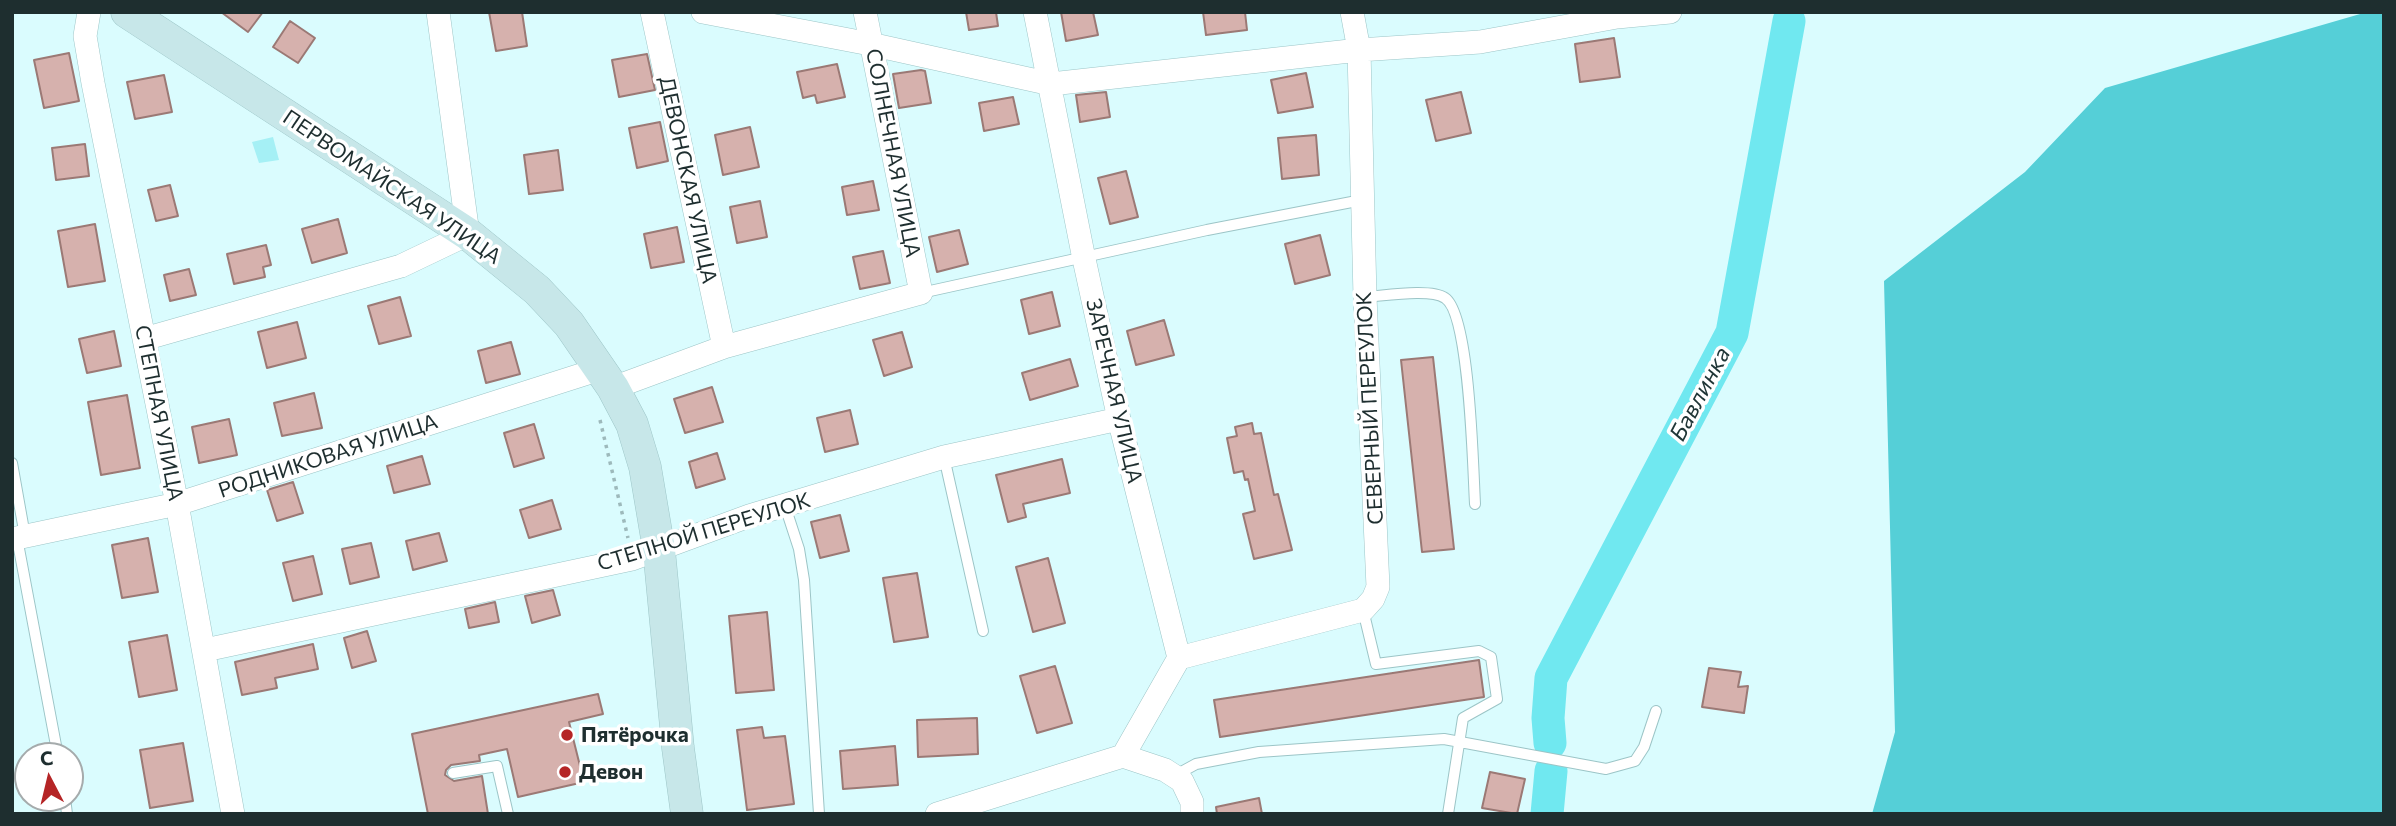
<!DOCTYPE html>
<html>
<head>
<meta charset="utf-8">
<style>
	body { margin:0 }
	#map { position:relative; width:2396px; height:826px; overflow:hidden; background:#dafcfe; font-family:Commissioner,sans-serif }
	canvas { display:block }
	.frame { position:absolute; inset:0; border:14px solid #1e2e2f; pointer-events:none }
	.north { position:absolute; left:14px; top:742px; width:70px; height:70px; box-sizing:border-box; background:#fff; border:2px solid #a5abac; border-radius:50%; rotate:353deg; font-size:19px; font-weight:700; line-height:28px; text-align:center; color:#1e2e2f }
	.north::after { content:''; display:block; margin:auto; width:24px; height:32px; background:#b52526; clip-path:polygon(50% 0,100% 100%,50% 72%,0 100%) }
</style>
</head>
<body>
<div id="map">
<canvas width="2396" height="826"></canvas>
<div class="frame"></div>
<div class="north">С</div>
</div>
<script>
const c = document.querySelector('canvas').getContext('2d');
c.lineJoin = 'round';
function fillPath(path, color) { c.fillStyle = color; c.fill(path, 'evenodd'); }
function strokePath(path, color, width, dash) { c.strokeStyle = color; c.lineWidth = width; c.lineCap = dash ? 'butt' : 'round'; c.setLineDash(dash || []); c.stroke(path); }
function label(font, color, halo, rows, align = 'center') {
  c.font = font + ' Commissioner,sans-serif'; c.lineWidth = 7; c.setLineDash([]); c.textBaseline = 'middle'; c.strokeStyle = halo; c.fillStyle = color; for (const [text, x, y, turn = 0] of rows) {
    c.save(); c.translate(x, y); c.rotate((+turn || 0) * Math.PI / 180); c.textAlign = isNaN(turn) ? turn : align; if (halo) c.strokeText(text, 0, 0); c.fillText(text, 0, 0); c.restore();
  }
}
const green = new Path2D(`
	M273 137 279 160 259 163 252 142Z`);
const forest = new Path2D(`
	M2367 12H2384V814H1872L1895 732 1884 281 2025 172 2105 88Z`);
const river = new Path2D(`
	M1550 743 1548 718 1551 678 1732 333 1789 21
	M1547 814 1551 771`);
const building = new Path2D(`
	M221 12H263L248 32Z
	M489 12H522L527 46 496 51Z
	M966 12H996L998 26 969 30Z
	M1061 12H1093L1098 35 1066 41Z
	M1203 12H1245L1247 30 1206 35Z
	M290 21 315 38 298 63 273 47Z
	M1614 38 1620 77 1580 82 1575 44Z
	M69 53 79 101 44 108 34 60Z
	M647 54 655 90 619 97 612 60Z
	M837 64 845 97 817 103 815 95 803 98 797 72Z
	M921 70 925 71 931 103 899 108 893 74Z
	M1306 73 1313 107 1278 113 1271 80Z
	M164 75 172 112 135 119 127 82Z
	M1106 92 1110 117 1080 122 1076 95Z
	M1461 92 1471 133 1436 141 1426 100Z
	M1013 97 1019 124 984 131 979 103Z
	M660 122 668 161 637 168 629 128Z
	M750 127 759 167 723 175 715 135Z
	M1316 135 1319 175 1282 179 1278 138Z
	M85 144 89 176 56 180 52 148Z
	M558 150 563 190 529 194 524 155Z
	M1126 171 1138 217 1110 224 1098 178Z
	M873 181 879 210 847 215 842 187Z
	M170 185 178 216 156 221 148 190Z
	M760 201 767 237 737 243 730 207Z
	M338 219 347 253 312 263 302 229Z
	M95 224 105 281 68 287 58 231Z
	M677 227 684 262 651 268 644 234Z
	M959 230 968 264 937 272 929 237Z
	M1320 235 1330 275 1295 284 1285 244Z
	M266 245 271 265 263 267 265 277 234 284 227 254Z
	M883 251 890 283 860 289 853 257Z
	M189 269 196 295 170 301 164 275Z
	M1052 292 1060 326 1029 334 1021 300Z
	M400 297 411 336 379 344 368 306Z
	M1164 320 1174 355 1136 365 1127 331Z
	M297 322 306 358 267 368 258 332Z
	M114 331 121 366 87 373 79 339Z
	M902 332 912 367 884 376 873 340Z
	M511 342 520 374 486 383 478 351Z
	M1433 357 1454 549 1422 552 1401 360Z
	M1070 359 1078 386 1030 400 1022 373Z
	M712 387 723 422 685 433 674 399Z
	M314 393 322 428 282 436 274 403Z
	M127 395 140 468 101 475 88 402Z
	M850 410 858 444 825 452 817 418Z
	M229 419 237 455 199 463 192 427Z
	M1252 423 1254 434 1261 433 1274 495 1278 494 1292 550 1254 559 1243 514 1255 511 1248 479 1245 480 1243 471 1234 473 1227 438 1237 436 1235 427Z
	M534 424 544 458 514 467 504 433Z
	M717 453 725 479 696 488 689 462Z
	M422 456 430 484 394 493 387 466Z
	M1062 459 1070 493 1023 504 1026 517 1008 522 996 475Z
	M293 482 303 513 277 521 267 490Z
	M552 500 561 529 529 538 520 510Z
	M840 515 849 551 820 558 811 522Z
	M439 533 447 561 413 570 406 541Z
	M148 538 158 592 122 598 112 545Z
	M371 543 379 577 350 584 342 549Z
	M313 556 322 594 293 601 283 563Z
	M1048 558 1065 623 1033 632 1016 567Z
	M917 573 928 637 894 642 883 578Z
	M553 590 560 615 532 623 525 596Z
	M495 602 499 622 469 628 465 609Z
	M767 612 774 690 736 693 729 616Z
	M367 631 376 661 352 668 344 638Z
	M167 635 177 690 139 697 129 642Z
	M313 644 318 669 275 678 277 688 242 695 235 662Z
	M1479 660 1484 697 1220 737 1214 700Z
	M1055 666 1072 723 1037 733 1020 676Z
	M1709 668 1741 672 1738 687 1748 686 1744 713 1702 707Z
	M598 694 603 714 569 722 584 782 518 797 507 749 479 755 480 761 451 765 446 770 445 775 454 781 482 776 488 814H428L412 734Z
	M977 718 978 754 918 757 917 720Z
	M762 727 764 738 785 736 794 804 747 810 737 730Z
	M183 743 193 801 150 808 140 750Z
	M895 746 898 785 843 789 840 751Z
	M1490 772 1525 779 1517 814 1482 808Z
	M1259 798 1262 814H1217L1216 807Z`);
const path = new Path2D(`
	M600 420 628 538`);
const lane = new Path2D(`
	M921 293 1207 230 1362 200
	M1365 297C1383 296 1431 288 1445 298 1470 314 1473 469 1475 504
	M944 457 983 631
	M12 463 25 536
	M785 506 799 549 804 580 819 814
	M17 538 58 756
	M1363 610 1376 664 1479 651 1491 657 1497 699 1463 718 1448 814
	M453 773 497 766 508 814
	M1174 776 1196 764 1259 752 1444 739 1606 769 1635 761 1644 747 1656 711
	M65 798 67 814`);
const street = new Path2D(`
	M89 12 85 36 93 83 177 504 233 814
	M652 12 724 347
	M703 12 870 44 1051 84 1359 50 1480 42 1617 17 1670 12
	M1035 12 1084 259 1119 419 1179 658 1123 756
	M144 339 401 266 468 234 438 12
	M613 388 724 347 921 293 865 12
	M12 539 177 504 600 369
	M205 650 632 559 749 516 944 457 1119 419
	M1179 658 1363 610 1373 599 1378 587 1365 297 1359 50 1352 12
	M937 814 1123 756 1165 770 1182 781 1192 802V814`);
const secondary = new Path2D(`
	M127 12 468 234 537 290 569 324 613 388 632 424 645 467 659 550 678 748 687 814`);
const markers = [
	[567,735,7,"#b52526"],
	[565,772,7,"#b52526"]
];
const streetNames = [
	["СОЛНЕЧНАЯ УЛИЦА",893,153,79],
	["ДЕВОНСКАЯ УЛИЦА",688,180,78],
	["ПЕРВОМАЙСКАЯ УЛИЦА",392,187,34],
	["ЗАРЕЧНАЯ УЛИЦА",1114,391,77],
	["СЕВЕРНЫЙ ПЕРЕУЛОК",1370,408,-93],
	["СТЕПНАЯ УЛИЦА",159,413,79],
	["РОДНИКОВАЯ УЛИЦА",328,456,-18],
	["СТЕПНОЙ ПЕРЕУЛОК",704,532,-17]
];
const poiNames = [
	["Пятёрочка",581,735],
	["Девон",579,772]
];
const waterNames = [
	["Бавлинка",1700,394,-62]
];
fillPath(green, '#a5f0f5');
fillPath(forest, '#55cfd7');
strokePath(river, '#70e8f0', 33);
fillPath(building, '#d6b1ad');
strokePath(building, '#9b7975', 2);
strokePath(lane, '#9cc5c7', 12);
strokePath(street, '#9cc5c7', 24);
strokePath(secondary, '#9cc5c7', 33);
strokePath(path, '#9db9bb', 3.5, [3.5, 5]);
strokePath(lane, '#fff', 10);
strokePath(street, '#fff', 23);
strokePath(secondary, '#c7e7e9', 32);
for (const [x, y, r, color] of markers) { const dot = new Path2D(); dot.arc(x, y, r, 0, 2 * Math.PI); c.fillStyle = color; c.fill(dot); strokePath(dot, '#fff', 2.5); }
label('21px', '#1e2e2f', '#fff', streetNames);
label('bold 21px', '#1e2e2f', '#fff', poiNames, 'left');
label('italic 23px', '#203637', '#fff', waterNames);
</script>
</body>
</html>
